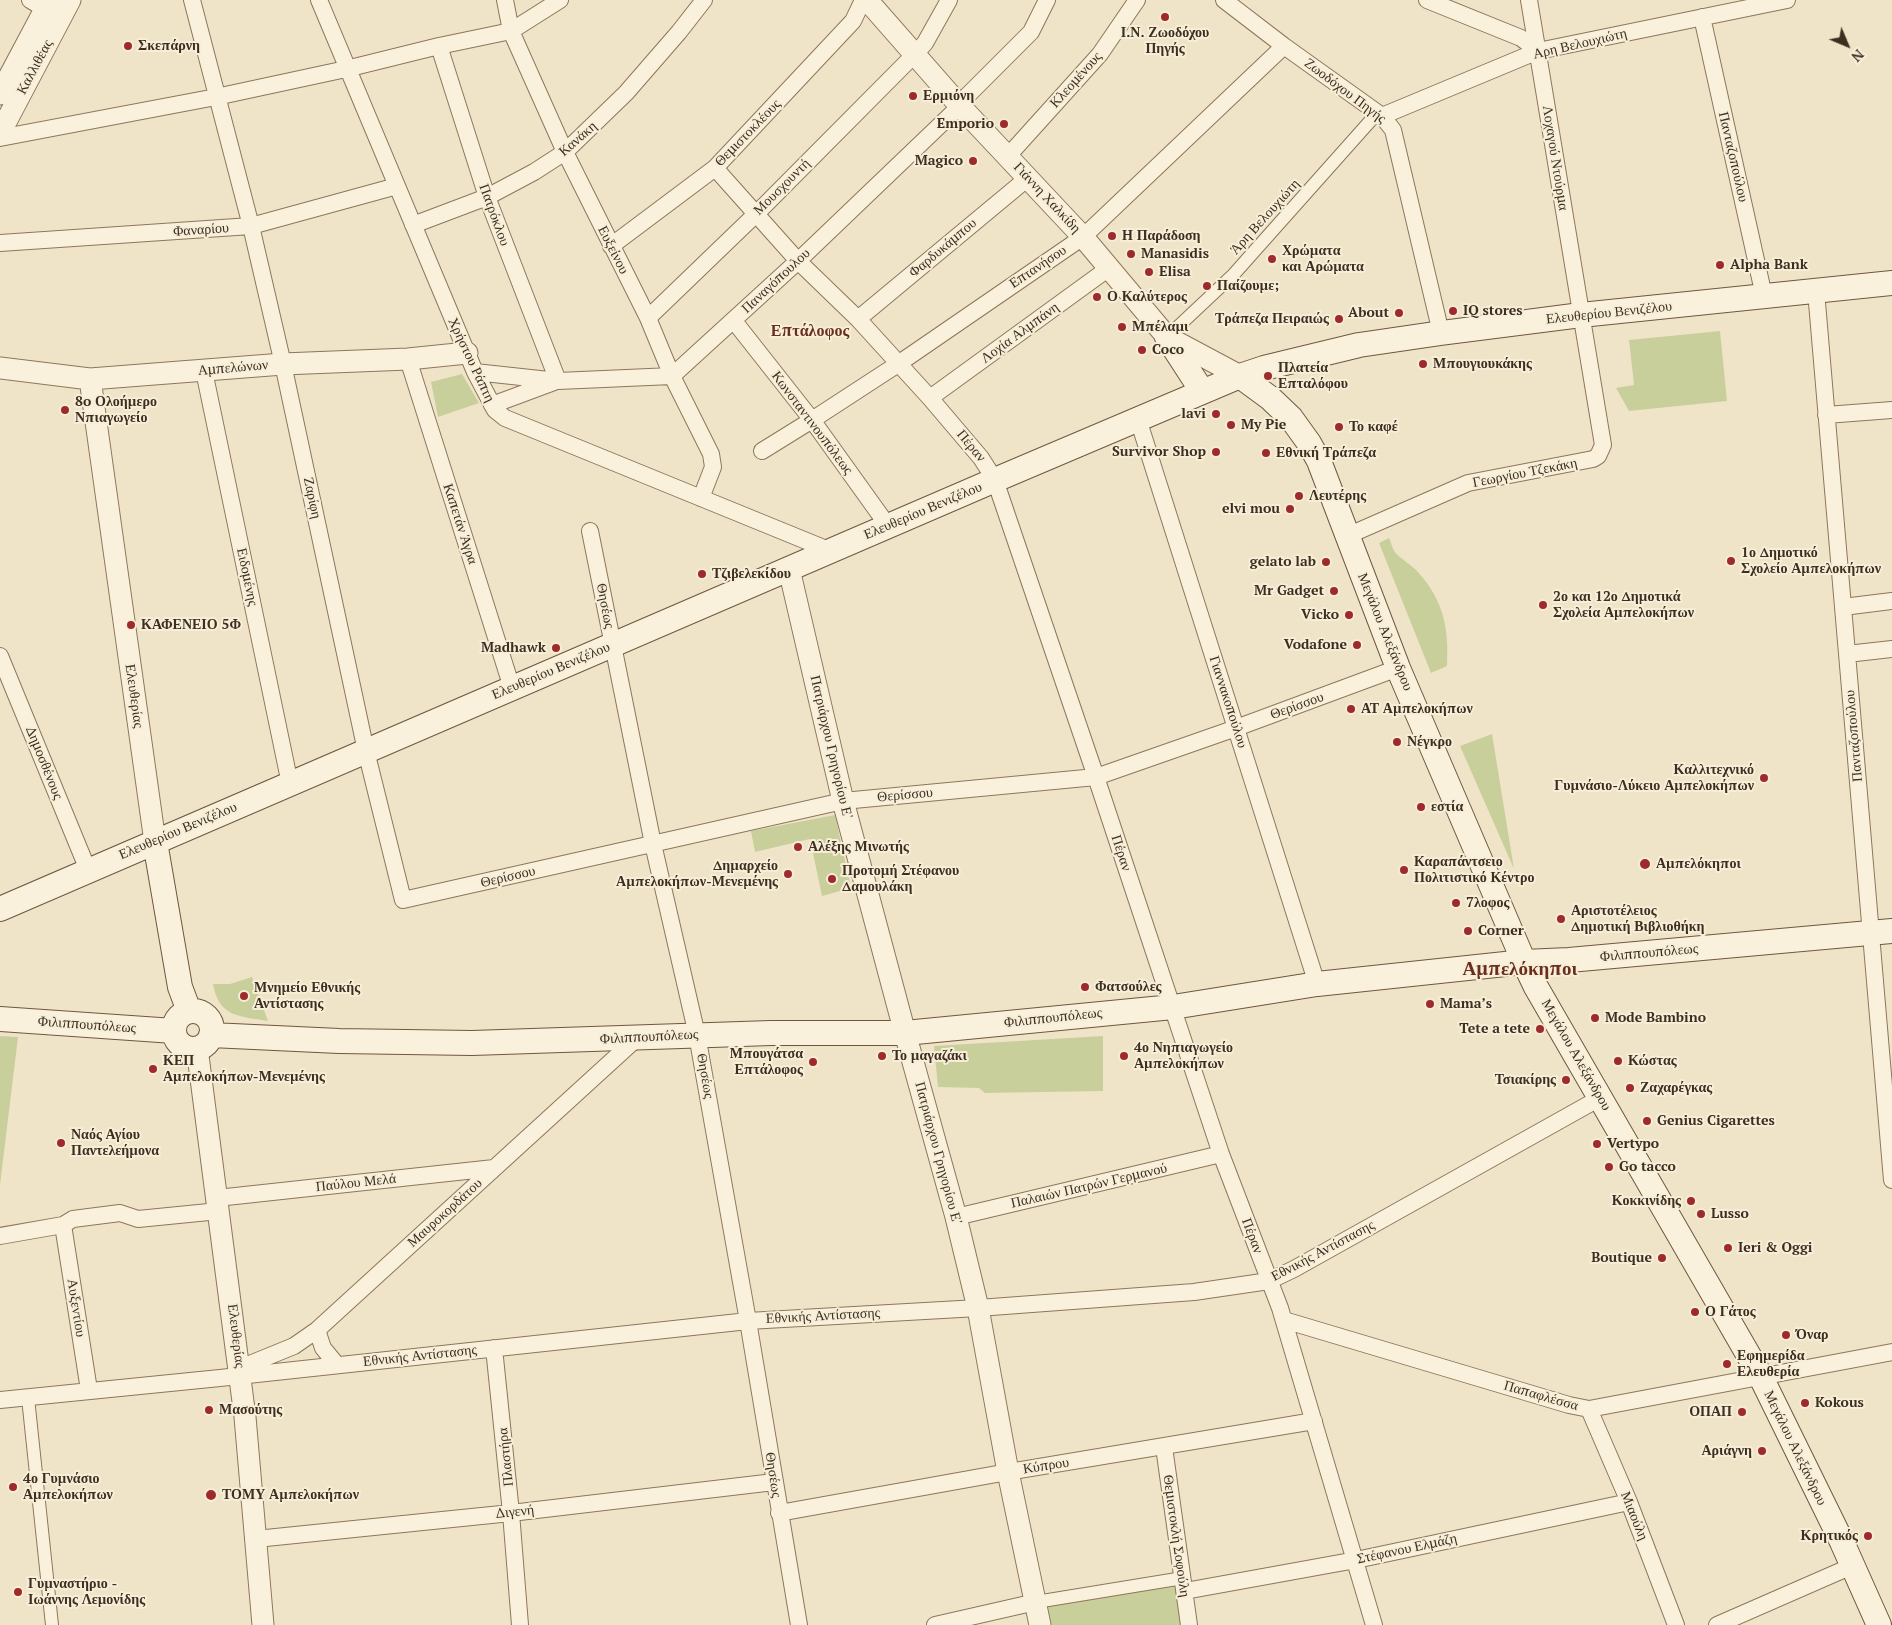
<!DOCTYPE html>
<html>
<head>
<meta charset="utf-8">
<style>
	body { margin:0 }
	#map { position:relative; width:1892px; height:1625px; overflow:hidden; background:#f0e4c8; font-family:"PT Serif",serif }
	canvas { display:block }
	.north { position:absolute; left:1822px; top:20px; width:50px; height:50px; -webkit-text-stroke:4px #f7eed8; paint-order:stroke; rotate:135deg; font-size:14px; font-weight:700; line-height:20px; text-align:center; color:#3d2e20 }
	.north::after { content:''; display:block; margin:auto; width:18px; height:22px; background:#3d2e20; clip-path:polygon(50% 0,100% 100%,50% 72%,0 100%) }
</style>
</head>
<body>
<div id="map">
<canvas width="1892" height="1625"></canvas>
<div class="north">N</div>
</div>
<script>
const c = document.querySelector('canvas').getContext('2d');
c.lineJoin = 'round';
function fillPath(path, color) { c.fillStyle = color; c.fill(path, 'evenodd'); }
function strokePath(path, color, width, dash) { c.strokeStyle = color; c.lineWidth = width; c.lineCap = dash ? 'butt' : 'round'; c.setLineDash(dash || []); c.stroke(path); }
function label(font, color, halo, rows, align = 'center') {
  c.font = font + ' "PT Serif",serif'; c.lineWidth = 4; c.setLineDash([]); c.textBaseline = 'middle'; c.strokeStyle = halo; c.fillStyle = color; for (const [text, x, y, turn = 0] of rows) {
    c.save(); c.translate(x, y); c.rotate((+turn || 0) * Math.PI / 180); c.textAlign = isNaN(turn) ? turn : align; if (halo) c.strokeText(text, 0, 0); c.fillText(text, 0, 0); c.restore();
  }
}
const green = new Path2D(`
	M1720 331 1727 401 1629 411 1616 388 1634 385 1629 340Z
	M462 374 479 403 438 417 431 382Z
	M1389 538C1391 542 1392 548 1395 552 1397 556 1413 566 1418 572 1444 601 1449 629 1447 666L1431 673 1379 543Z
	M1492 734 1514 869 1460 746Z
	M835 815 851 888 822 896 810 839 755 852 751 831Z
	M252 977 268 1021C240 1016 219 1018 213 984H230Z
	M0 1036 18 1037 0 1185Z
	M1103 1036V1091L985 1093 979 1088 938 1087 934 1046Z
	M1174 1582 1182 1625H1051L1047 1606Z`);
const pedestrian = new Path2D(`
	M1167 337 1234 274 1372 119 1382 116
	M28 1398 52 1625
	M1036 1602 1183 1578`);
const minor = new Path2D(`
	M30 0 45 9
	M192 0 251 226 283 364 366 751 403 900 843 801 1096 777 1236 728 1398 668
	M319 0 475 372 495 410 505 418 831 551
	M505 0 511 31 565 152 648 318 672 376 711 454 713 467 701 498
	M1224 0 1284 46 1382 116 1393 130 1441 333
	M1427 0 1521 38 1538 51
	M1702 17 1764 296
	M439 46 487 197 558 381
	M959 104 1031 32 1047 0
	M1382 116 1538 51 1787 0
	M0 138 216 97 346 69 439 46 511 31 560 0
	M1008 156 1100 54 1137 0
	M715 168 798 261 858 319 930 398 981 458 995 480 1096 777 1221 1154 1280 1308 1374 1625
	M413 225 487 197 534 172 565 152 626 93 679 32 704 0
	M0 243 251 226 397 186
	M611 246 715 168 853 21 863 0
	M1816 291 1892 1180
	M648 318 756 214 915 54 925 43 949 0
	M858 319 1029 177
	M734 321 812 420 888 526
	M408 359 512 688
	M204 371 290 784
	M475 372 558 381 672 376 798 261 960 106
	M930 398 1109 268
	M492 405 554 382
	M1826 415 1892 410
	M1138 419 1317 984
	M762 451 812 420 898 364 1083 237 1284 46
	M590 531 653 844 697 1035 748 1321 799 1625
	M1347 536 1468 483 1593 459 1598 456 1603 445 1529 0
	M1843 607 1892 601
	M1847 654 1892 649
	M0 656 88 870
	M217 1198 494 1168
	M956 1217 1221 1154
	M63 1225 89 1390
	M0 1236 63 1225 73 1219 120 1213 138 1219 219 1211
	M1284 1320 1569 1405 1589 1409 1892 1352
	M317 1330 323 1348 337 1365
	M494 1348 511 1513 520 1625
	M240 1368 294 1346 317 1330 637 1038
	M0 1400 220 1378 748 1321 978 1308 1194 1292 1269 1281 1294 1269 1600 1098
	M1589 1409 1629 1502 1676 1625
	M1164 1447 1189 1625
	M779 1513 1008 1472 1314 1421
	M256 1539 511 1513 774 1482
	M1185 1591 1356 1560 1629 1502
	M935 1625 1036 1602
	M1717 1625 1852 1566`);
const tertiary = new Path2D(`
	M867 0 960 106 1083 237 1167 337 1240 376
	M0 94 50 0
	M0 133 70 0
	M0 368 90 379 283 364 408 359 467 353
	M90 379 155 842
	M789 569 843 801 905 1033 956 1217 978 1308 1008 1472 1040 1625
	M197 1048 245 1417 263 1625`);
const secondary = new Path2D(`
	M1167 337 1202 391
	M1240 376 1270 398 1291 418 1309 443 1319 461 1398 668 1524 962 1536 987 1760 1375 1842 1542 1879 1625
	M155 842 180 987 189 1011
	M0 909 995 480 1240 376 1264 368 1359 345 1441 333 1581 315 1892 283
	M174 1030a19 19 0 1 1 38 0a19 19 0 1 1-38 0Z
	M0 1019 174 1031
	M211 1035 339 1041 472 1043 771 1033H905L1173 1007 1317 984 1524 962 1569 960 1892 931`);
const markers = [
	[1165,17,5,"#9e2a2b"],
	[128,46,5,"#9e2a2b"],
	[913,96,5,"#9e2a2b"],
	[1004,124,5,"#9e2a2b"],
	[973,161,5,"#9e2a2b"],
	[1112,236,5,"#9e2a2b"],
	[1131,254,5,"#9e2a2b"],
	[1272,259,5,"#9e2a2b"],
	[1720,265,5,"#9e2a2b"],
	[1149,272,5,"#9e2a2b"],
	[1207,286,5,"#9e2a2b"],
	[1097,297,5,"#9e2a2b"],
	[1453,311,5,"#9e2a2b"],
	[1399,313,5,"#9e2a2b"],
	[1339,319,5,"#9e2a2b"],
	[1122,327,5,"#9e2a2b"],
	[1142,350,5,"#9e2a2b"],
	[1423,364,5,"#9e2a2b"],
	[1268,376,5,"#9e2a2b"],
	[65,410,5,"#9e2a2b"],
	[1216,414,5,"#9e2a2b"],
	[1231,425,5,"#9e2a2b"],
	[1339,427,5,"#9e2a2b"],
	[1216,452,5,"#9e2a2b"],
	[1266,453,5,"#9e2a2b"],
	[1299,496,5,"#9e2a2b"],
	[1290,509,5,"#9e2a2b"],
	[1731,561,5,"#9e2a2b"],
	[1326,562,5,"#9e2a2b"],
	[702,574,5,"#9e2a2b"],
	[1334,591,5,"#9e2a2b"],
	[1543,605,5,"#9e2a2b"],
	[1349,615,5,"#9e2a2b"],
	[131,625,5,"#9e2a2b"],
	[1357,645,5,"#9e2a2b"],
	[556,648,5,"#9e2a2b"],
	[1351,709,5,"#9e2a2b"],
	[1397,742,5,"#9e2a2b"],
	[1764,778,5,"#9e2a2b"],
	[1421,807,5,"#9e2a2b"],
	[798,847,5,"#9e2a2b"],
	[1645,864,6,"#9e2a2b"],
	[1404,870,5,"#9e2a2b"],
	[788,874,5,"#9e2a2b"],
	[832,879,5,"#9e2a2b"],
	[1456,903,5,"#9e2a2b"],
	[1561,919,5,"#9e2a2b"],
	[1468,931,5,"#9e2a2b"],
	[1085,987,5,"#9e2a2b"],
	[244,996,5,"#9e2a2b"],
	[1430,1004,5,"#9e2a2b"],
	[1595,1018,5,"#9e2a2b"],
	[1540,1029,5,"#9e2a2b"],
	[882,1056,5,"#9e2a2b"],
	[1124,1056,5,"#9e2a2b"],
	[1618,1061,5,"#9e2a2b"],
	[813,1062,5,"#9e2a2b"],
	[153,1069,5,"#9e2a2b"],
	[1566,1080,5,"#9e2a2b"],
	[1630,1088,5,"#9e2a2b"],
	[1647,1121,5,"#9e2a2b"],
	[61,1143,5,"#9e2a2b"],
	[1597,1144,5,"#9e2a2b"],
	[1609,1167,5,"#9e2a2b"],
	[1691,1201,5,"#9e2a2b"],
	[1701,1214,5,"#9e2a2b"],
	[1728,1248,5,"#9e2a2b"],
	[1662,1258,5,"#9e2a2b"],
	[1695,1312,5,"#9e2a2b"],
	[1786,1335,5,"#9e2a2b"],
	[1727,1364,5,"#9e2a2b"],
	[1805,1403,5,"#9e2a2b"],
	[209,1410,5,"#9e2a2b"],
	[1742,1412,5,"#9e2a2b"],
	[1762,1451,5,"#9e2a2b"],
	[13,1487,5,"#9e2a2b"],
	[211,1495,6,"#9e2a2b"],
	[1868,1536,5,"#9e2a2b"],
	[18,1592,5,"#9e2a2b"]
];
const poiNames = [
	["Ι.Ν. Ζωοδόχου",1165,33,"center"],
	["Πηγής",1165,49,"center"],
	["Σκεπάρνη",138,46],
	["Ερμιόνη",923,96],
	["Emporio",994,124,"right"],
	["Magico",963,161,"right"],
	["Η Παράδοση",1122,236],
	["Χρώματα",1282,251],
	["και Αρώματα",1282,267],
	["Manasidis",1141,254],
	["Alpha Bank",1730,265],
	["Elisa",1159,272],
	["Παίζουμε;",1217,286],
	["Ο Καλύτερος",1107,297],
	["IQ stores",1463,311],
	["About",1389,313,"right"],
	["Τράπεζα Πειραιώς",1329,319,"right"],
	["Μπέλαμι",1132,327],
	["Coco",1152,350],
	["Μπουγιουκάκης",1433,364],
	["Πλατεία",1278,368],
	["Επταλόφου",1278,384],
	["8o Ολοήμερο",75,402],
	["Νπιαγωγείο",75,418],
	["lavi",1206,414,"right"],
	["My Pie",1241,425],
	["Το καφέ",1349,427],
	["Survivor Shop",1206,452,"right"],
	["Εθνική Τράπεζα",1276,453],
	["Λευτέρης",1309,496],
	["elvi mou",1280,509,"right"],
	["1ο Δημοτικό",1741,553],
	["Σχολείο Αμπελοκήπων",1741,569],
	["gelato lab",1316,562,"right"],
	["Τζιβελεκίδου",712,574],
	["Mr Gadget",1324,591,"right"],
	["2ο και 12ο Δημοτικά",1553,597],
	["Σχολεία Αμπελοκήπων",1553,613],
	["Vicko",1339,615,"right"],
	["ΚΑΦΕΝΕΙΟ 5Φ",141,625],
	["Vodafone",1347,645,"right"],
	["Madhawk",546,648,"right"],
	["ΑΤ Αμπελοκήπων",1361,709],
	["Νέγκρο",1407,742],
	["Καλλιτεχνικό",1754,770,"right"],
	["Γυμνάσιο-Λύκειο Αμπελοκήπων",1754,786,"right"],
	["εστία",1431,807],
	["Αλέξης Μινωτής",808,847],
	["Καραπάντσειο",1414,862],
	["Πολιτιστικό Κέντρο",1414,878],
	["Αμπελόκηποι",1656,864],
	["Δημαρχείο",778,866,"right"],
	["Αμπελοκήπων-Μενεμένης",778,882,"right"],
	["Προτομή Στέφανου",842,871],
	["Δαμουλάκη",842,887],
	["7λοφος",1466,903],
	["Αριστοτέλειος",1571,911],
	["Δημοτική Βιβλιοθήκη",1571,927],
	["Corner",1478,931],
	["Φατσούλες",1095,987],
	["Μνημείο Εθνικής",254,988],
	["Αντίστασης",254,1004],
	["Mama’s",1440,1004],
	["Mode Bambino",1605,1018],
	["Tete a tete",1530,1029,"right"],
	["4ο Νηπιαγωγείο",1134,1048],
	["Αμπελοκήπων",1134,1064],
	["Μπουγάτσα",803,1054,"right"],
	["Επτάλοφος",803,1070,"right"],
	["Το μαγαζάκι",892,1056],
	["ΚΕΠ",163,1061],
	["Αμπελοκήπων-Μενεμένης",163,1077],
	["Κώστας",1628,1061],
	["Τσιακίρης",1556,1080,"right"],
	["Ζαχαρέγκας",1640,1088],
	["Genius Cigarettes",1657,1121],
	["Ναός Αγίου",71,1135],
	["Παντελεήμονα",71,1151],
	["Vertypo",1607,1144],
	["Go tacco",1619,1167],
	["Κοκκινίδης",1681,1201,"right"],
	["Lusso",1711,1214],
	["Ieri & Oggi",1738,1248],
	["Boutique",1652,1258,"right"],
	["Ο Γάτος",1705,1312],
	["Όναρ",1796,1335],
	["Εφημερίδα",1737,1356],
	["Ελευθερία",1737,1372],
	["Kokous",1815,1403],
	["Μασούτης",219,1410],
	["ΟΠΑΠ",1732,1412,"right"],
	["Αριάγνη",1752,1451,"right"],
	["4ο Γυμνάσιο",23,1479],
	["Αμπελοκήπων",23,1495],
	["ΤΟΜΥ Αμπελοκήπων",222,1495],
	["Κρητικός",1858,1536,"right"],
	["Γυμναστήριο -",28,1584],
	["Ιωάννης Λεμονίδης",28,1600]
];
const streetNames = [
	["Αρη Βελουχιώτη",1580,44,-13],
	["Καλλιθέας",35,67,-62],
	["Κλεομένους",1076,80,-48],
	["Ζωοδόχου Πηγής",1345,91,37],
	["Θεμιστοκλέους",748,133,-46],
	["Κανάκη",578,139,-41],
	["Πανταζοπούλου",1733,157,77],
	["Λοχαγού Ντούρμα",1555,158,81],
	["Μουσχουντή",782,187,-45],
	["Γιάννη Χαλκίδη",1047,198,47],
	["Πατρόκλου",494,215,70],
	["Άρη Βελουχιώτη",1265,217,-48],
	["Φαναρίου",201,230,-4],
	["Φαρδυκάμπου",943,248,-40],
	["Ευξείνου",613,250,63],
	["Επτανήσου",1038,267,-34],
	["Παναγόπουλου",776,281,-43],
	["Ελευθερίου Βενιζέλου",1609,313,-6],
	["Λοχία Αλμπάνη",1020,333,-36],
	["Χρήστου Ράπτη",471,360,65],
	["Αμπελώνων",233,368,-5],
	["Κωνσταντινουπόλεως",812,423,53],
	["Πέραν",971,446,50],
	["Γεωργίου Τζεκάκη",1525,473,-11],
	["Ζαρίφη",312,498,78],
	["Ελευθερίου Βενιζέλου",923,511,-23],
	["Καπετάν Άγρα",460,524,72],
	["Ειδομένης",247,577,78],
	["Θησέως",605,606,79],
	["Μεγάλου Αλεξάνδρου",1385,632,68],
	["Ελευθερίου Βενιζέλου",551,671,-23],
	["Ελευθερίας",134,696,82],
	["Γιαννακοπούλου",1228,702,72],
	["Θερίσσου",1297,706,-20],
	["Πανταζοπούλου",1854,736,-95],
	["Πατριάρχου Γρηγορίου Ε'",831,747,77],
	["Δημοσθένους",44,763,68],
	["Θερίσσου",905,795,-5],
	["Ελευθερίου Βενιζέλου",178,831,-23],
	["Πέραν",1121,853,72],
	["Θερίσσου",508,877,-13],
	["Φιλιππουπόλεως",1649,953,-5],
	["Φιλιππουπόλεως",1053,1018,-6],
	["Φιλιππουπόλεως",87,1025,4],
	["Φιλιππουπόλεως",649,1037,-3],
	["Μεγάλου Αλεξάνδρου",1576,1055,60],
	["Θησέως",705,1076,80],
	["Πατριάρχου Γρηγορίου Ε'",938,1153,75],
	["Παύλου Μελά",356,1183,-6],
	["Παλαιών Πατρών Γερμανού",1089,1186,-13],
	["Μαυροκορδάτου",445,1213,-42],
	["Πέραν",1252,1236,69],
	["Εθνικής Αντίστασης",1323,1251,-28],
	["Αυξεντίου",76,1308,81],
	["Εθνικής Αντίστασης",823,1316,-3],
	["Ελευθερίας",236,1336,83],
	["Εθνικής Αντίστασης",420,1356,-6],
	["Παπαφλέσσα",1541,1396,16],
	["Μεγάλου Αλεξάνδρου",1795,1448,64],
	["Πλαστήρα",506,1457,-96],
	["Κύπρου",1046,1466,-9],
	["Θησέως",773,1475,81],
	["Διγενή",515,1512,-6],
	["Μιαούλη",1634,1516,68],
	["Θεμιστοκλή Σοφούλη",1176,1536,82],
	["Στέφανου Ελμάζη",1407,1549,-12]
];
const quarterNames = [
	["Επτάλοφος",810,331]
];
const districtNames = [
	["Αμπελόκηποι",1520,970]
];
fillPath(green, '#c9cf9b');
strokePath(pedestrian, '#8d765c', 14);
strokePath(minor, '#8d765c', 18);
strokePath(tertiary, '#8d765c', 23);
strokePath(secondary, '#6f573f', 26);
strokePath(pedestrian, '#faf1dc', 12);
strokePath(minor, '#faf1dc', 16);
strokePath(tertiary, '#faf1dc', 21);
strokePath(secondary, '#faf1dc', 24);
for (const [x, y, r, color] of markers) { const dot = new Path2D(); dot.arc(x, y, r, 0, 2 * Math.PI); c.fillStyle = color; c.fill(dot); strokePath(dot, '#f7eed8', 2); }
label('bold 14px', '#3d2e20', '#f7eed8', poiNames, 'left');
label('14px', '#3d2e20', '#f7eed8', streetNames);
label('bold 16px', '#6b2e1e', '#f7eed8', quarterNames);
label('bold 19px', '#6b2e1e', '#f7eed8', districtNames);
</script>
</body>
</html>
